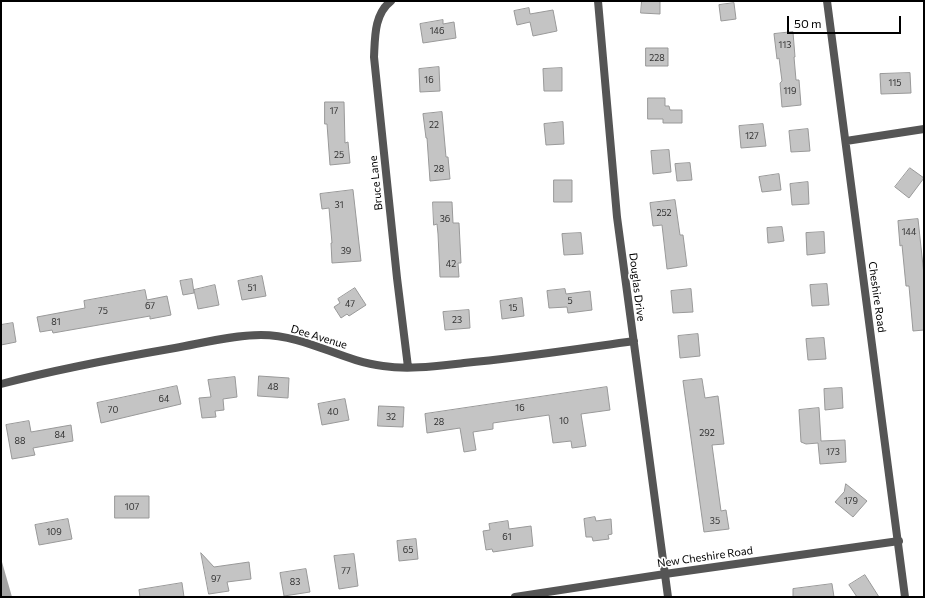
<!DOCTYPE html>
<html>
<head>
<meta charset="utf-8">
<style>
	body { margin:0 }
	#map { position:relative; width:925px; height:598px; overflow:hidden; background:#fff; font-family:Commissioner,sans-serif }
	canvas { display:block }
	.frame { position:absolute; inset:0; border:2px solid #000; pointer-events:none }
	.scale { position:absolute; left:787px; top:16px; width:114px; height:18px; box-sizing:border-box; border:2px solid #000; border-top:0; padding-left:5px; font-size:12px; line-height:14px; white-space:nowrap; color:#000; -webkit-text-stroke:3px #fff; paint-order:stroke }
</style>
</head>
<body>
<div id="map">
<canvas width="925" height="598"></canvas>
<div class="frame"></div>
<div class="scale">50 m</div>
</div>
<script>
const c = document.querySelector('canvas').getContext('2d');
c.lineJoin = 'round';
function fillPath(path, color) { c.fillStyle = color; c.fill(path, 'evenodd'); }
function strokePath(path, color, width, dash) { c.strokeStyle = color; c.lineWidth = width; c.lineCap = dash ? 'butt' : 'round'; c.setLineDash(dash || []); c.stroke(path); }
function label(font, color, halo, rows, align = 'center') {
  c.font = font + ' Commissioner,sans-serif'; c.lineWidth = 3.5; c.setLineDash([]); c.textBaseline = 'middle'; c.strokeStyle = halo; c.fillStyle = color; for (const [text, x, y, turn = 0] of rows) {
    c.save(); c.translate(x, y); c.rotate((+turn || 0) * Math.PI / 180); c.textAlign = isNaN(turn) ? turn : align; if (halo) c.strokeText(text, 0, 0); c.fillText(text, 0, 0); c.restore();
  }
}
const water = new Path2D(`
	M1 561 2 562 12 597H1Z`);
const building = new Path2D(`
	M642 1H660V14L641 13Z
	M734 3 736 19 721 21 719 5Z
	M529 8 530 14 553 10 557 31 533 36 530 22 517 25 514 11Z
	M443 20V24L454 22 456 38 423 43 420 24Z
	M793 32 795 57H794L796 80H799L801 105 782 107 780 83 782 81 779 58 777 59 774 34Z
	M646 48H668V66H646Z
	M439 67 440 91 420 92 419 69Z
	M562 68V91H544L543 69Z
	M910 73 911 93 881 94 880 74Z
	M648 98H665V106H669L670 110H682V123H663V119H648Z
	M325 102H344L345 143 348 142 350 163 330 165 327 124H325Z
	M442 112 446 157H448L450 179 430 181 427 138H426L423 114Z
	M563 122 564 144 546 145 544 124Z
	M763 124 766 146 741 148 739 126Z
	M808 129 810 151 791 152 789 131Z
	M669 150 671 172 653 174 651 151Z
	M690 163 692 180 677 181 675 164Z
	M910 168 924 178 909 198 895 187Z
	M779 174 781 190 762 192 759 177Z
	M554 180H572V202H554Z
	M808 182 809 204 792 205 790 184Z
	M353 190 361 261 332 263 331 243H332L329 208 322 209 320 194Z
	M675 200 680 235H683L687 266 667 269 662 225 653 226 650 203Z
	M433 202H452L453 223H459L461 263H458L459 277H440L438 234 437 224 434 225Z
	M918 219 924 275V330L913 331 909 286H906L902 245 900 246 898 221Z
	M782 227 784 241 768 243 767 228Z
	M824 232 825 253 807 255 806 233Z
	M581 233 583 254 564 255 562 234Z
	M262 276 266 296 242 300 238 281Z
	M192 279 194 293 183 295 180 281Z
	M827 284 829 305 812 306 810 285Z
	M215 285 219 305 198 309 194 290Z
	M355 288 366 305 349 316 347 314 341 318 334 307 340 303 338 299Z
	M565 289 566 294 590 291 592 310 568 313 567 307 549 308 547 291Z
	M691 289 693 312 673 313 671 291Z
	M145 290 147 300 167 296 171 315 150 319V316L53 333 52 330 40 332 37 317 85 308 84 301Z
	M522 298 524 316 502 319 500 301Z
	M469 310 470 328 445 330 443 312Z
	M13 323 16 342 1 345V325Z
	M698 334 700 356 680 358 678 336Z
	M824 338 826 359 808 360 806 339Z
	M259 376 289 378 288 398 258 396Z
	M235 377 237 397 223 399 224 410 215 411 216 417 202 418 199 398 211 397 208 380Z
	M702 379 705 398 718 396 724 444 712 445 721 511 726 510 729 529 704 532 683 381Z
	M177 386 181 404 101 423 97 403Z
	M607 387 610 410 581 414 586 446 572 448 571 441 553 443 549 415 493 423V429L473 432 476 450 464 452 460 428 427 433 425 414Z
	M842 388 843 408 825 410 824 389Z
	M345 399 349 420 322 425 318 404Z
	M379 406 404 407 403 427 378 426Z
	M819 408 821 441 845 440 846 462 820 464 818 443 806 444 801 442 799 410Z
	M29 421 31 432 71 425 73 441 33 448 35 455 12 459 6 425Z
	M846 484 867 501 853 517 835 502 844 492Z
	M115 496H149V518H115Z
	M595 517 596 521 611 519 612 534 608 535 609 539 593 541 592 537H586L584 519Z
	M68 519 72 539 39 545 35 525Z
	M508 521 509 529 531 526 533 546 493 552 492 549 486 550 483 531 490 530 489 524Z
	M416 539 418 559 399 561 397 541Z
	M201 553 214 567 249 562 251 579 227 582 229 591 209 594Z
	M354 554 358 586 339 589 334 556Z
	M306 569 310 592 284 596 280 573Z
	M865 575 879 597H857L849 585Z
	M182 583 184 597H140L139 590Z
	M832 584 834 597H793V589Z`);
const street = new Path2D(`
	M391 1C374 14 375 38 374 57L397 278 408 367
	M598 1 617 217 668 597
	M827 1 905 597
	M846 141 924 129
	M1 384C58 369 117 358 175 348 203 343 233 335 261 335 306 335 341 361 383 366 409 370 437 366 464 363 520 358 577 349 634 341
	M515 597 665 574 899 541`);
const numberNames = [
	["146",437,31],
	["113",785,45],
	["228",657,58],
	["16",429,80],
	["115",895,83],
	["119",790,91],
	["17",334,111],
	["22",434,125],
	["127",752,136],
	["25",339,155],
	["28",439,169],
	["31",339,205],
	["252",664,213],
	["36",445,219],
	["144",909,232],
	["39",346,251],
	["42",451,264],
	["51",252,288],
	["5",570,301],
	["47",350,304],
	["67",150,306],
	["15",513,308],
	["75",103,311],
	["23",457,320],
	["81",56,322],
	["48",273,387],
	["64",164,399],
	["16",520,408],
	["70",113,410],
	["40",333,412],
	["32",391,417],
	["10",564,421],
	["28",439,422],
	["292",707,433],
	["84",60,435],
	["88",20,441],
	["173",833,452],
	["179",851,501],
	["107",132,507],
	["35",715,521],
	["109",54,532],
	["61",507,537],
	["65",408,550],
	["77",346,571],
	["97",216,579],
	["83",295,582]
];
const streetNames = [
	["Bruce Lane",376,183,-96],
	["Douglas Drive",637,287,83],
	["Cheshire Road",877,297,82],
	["Dee Avenue",319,337,17],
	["New Cheshire Road",705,557,-8]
];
fillPath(water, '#a3a3a3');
fillPath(building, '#c4c4c4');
strokePath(building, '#999', 1);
strokePath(street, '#555', 8);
label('9px', '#313131', null, numberNames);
label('11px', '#000', '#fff', streetNames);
</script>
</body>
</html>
